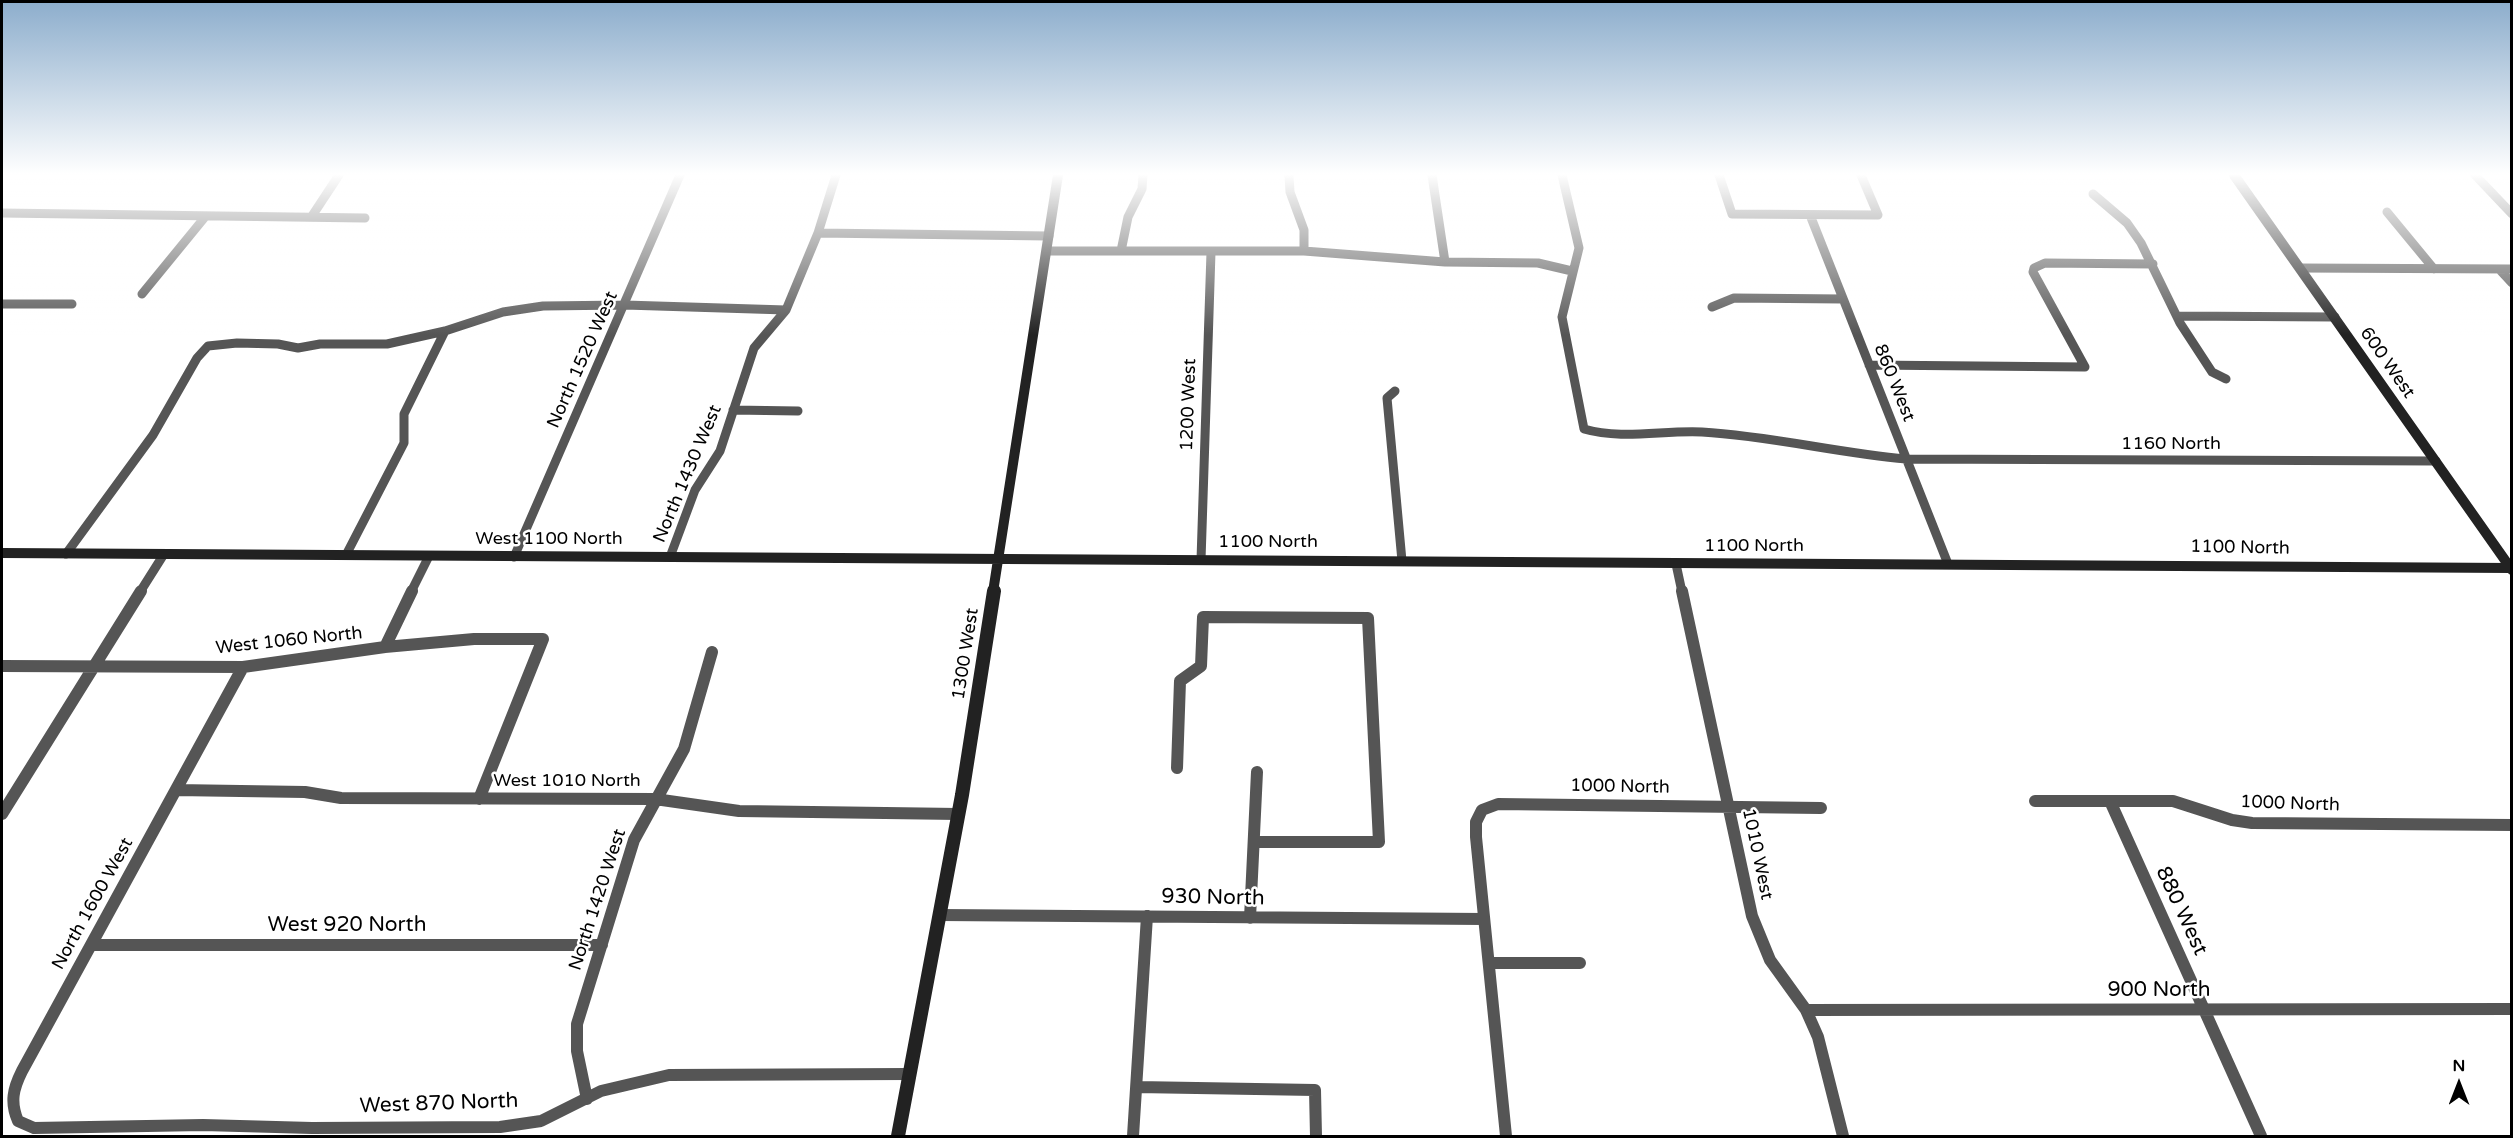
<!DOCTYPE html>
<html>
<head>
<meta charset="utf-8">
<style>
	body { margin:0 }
	#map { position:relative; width:2513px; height:1138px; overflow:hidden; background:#fff; font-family:"Varela Round",sans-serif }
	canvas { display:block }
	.frame { position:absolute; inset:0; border:3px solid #000; pointer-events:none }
	.north { position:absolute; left:2429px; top:1054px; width:60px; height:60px; -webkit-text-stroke:4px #fff; paint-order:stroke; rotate:0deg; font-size:16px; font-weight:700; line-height:24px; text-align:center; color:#000 }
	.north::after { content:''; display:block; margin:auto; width:21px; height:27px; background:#000; clip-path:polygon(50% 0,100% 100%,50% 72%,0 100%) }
</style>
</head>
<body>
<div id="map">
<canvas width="2513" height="1138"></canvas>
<div class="frame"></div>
<div class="north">N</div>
</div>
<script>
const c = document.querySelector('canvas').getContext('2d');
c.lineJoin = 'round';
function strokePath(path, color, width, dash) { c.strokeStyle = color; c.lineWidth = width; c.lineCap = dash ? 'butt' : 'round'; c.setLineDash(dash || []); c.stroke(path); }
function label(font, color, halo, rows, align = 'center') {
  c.font = font + ' "Varela Round",sans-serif'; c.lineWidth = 5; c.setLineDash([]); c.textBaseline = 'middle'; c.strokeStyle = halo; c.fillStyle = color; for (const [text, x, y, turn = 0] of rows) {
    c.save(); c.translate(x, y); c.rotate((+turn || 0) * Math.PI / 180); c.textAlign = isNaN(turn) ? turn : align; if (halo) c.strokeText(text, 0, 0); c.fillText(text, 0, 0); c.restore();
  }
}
const streetFar1 = new Path2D(`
	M1289 175 1290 192 1304 230V251
	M1432 175 1445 262
	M1562 175 1579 248 1562 317 1584 429C1622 440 1663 430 1702 432 1771 436 1838 453 1906 459L2436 461
	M1719 175 1732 214 1878 215 1861 175
	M2475 175 2512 214
	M2093 194 2127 223 2141 243 2180 323 2212 372 2226 379
	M2387 212 2434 269
	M2 213 365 218
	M1810 215 1948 564
	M312 216 339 175
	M818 233 1049 236
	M1047 251H1304L1445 262 1538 263 1572 271
	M1121 251 1128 217 1142 189 1143 175
	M2300 268 2512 269
	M2499 269 2512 283
	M142 294 205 217
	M2 304H72
	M1712 307 1734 298 1843 299
	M2177 316 2335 317
	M1869 365 2085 367 2033 272 2034 268 2045 263 2153 264
	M1395 391 1387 398 1402 561
	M733 410 798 411
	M66 554 153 435 197 358 208 346 237 343 278 344 298 348 320 344H387L445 331 503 312 543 306 625 305 786 310
	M346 555 404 443V414L445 331
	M514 557 680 175
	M670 557 695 490 720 451 754 348 786 310 818 233 836 175
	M1201 560 1211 252
	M1676 564 1682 592
	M140 592 164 554
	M411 592 429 556`);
const street = new Path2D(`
	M1682 591 1752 916 1770 960 1806 1010 1818 1037 1843 1136
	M385 647 412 591
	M2 666 243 667 385 647 474 639H543L479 799
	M243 667 22 1071C13 1089 10 1102 18 1121L34 1128 203 1125 312 1128 500 1127 541 1121 601 1091 669 1075 908 1074
	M1177 768 1180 681 1201 666 1203 617 1368 618 1379 842H1254
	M176 790 305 792 341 798 655 799 739 811 958 814
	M2035 801H2173L2232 820 2252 823 2512 825
	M2110 801 2261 1136
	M2 814 141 591
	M940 915 1484 919
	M1250 918 1257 772
	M91 945H602
	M1489 963H1580
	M1806 1010 2512 1009
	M1137 1087 1315 1090 1316 1136
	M587 1099 577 1051V1024L634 840 684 749 712 652
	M1133 1136 1147 916
	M1506 1136 1476 837V822L1482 810 1498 804 1821 808`);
const secondaryFar1 = new Path2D(`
	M2234 175 2512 570
	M2 553 2512 568
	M993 592 1058 175`);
const secondary = new Path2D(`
	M898 1136 962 795 994 591`);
const streetNames = [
	["North 1520 West",583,360,-66],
	["600 West",2387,363,55],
	["860 West",1894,383,68],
	["1200 West",1189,405,-88],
	["1160 North",2171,444],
	["North 1430 West",688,474,-67],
	["West 1100 North",549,539],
	["1100 North",1268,542],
	["1100 North",1754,546],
	["1100 North",2240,548,1],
	["West 1060 North",289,641,-6],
	["1300 West",966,654,-81],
	["West 1010 North",567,781],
	["1000 North",1620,787,1],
	["1000 North",2290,804,2],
	["1010 West",1757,854,78],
	["North 1420 West",598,900,-72],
	["North 1600 West",93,904,-61]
];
const nearStreetnames = [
	["930 North",1213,898,1],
	["880 West",2181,911,65],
	["West 920 North",347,925],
	["900 North",2159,990],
	["West 870 North",439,1104,-2]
];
strokePath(streetFar1, '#555', 9);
strokePath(street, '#555', 12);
strokePath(secondaryFar1, '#222', 10);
strokePath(secondary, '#222', 14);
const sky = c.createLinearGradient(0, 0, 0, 335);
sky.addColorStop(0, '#8cadcc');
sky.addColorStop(0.52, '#fff');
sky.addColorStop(1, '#ffffff00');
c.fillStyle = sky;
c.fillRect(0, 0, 2513, 335);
label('18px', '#000', '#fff', streetNames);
label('21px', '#000', '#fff', nearStreetnames);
</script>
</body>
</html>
